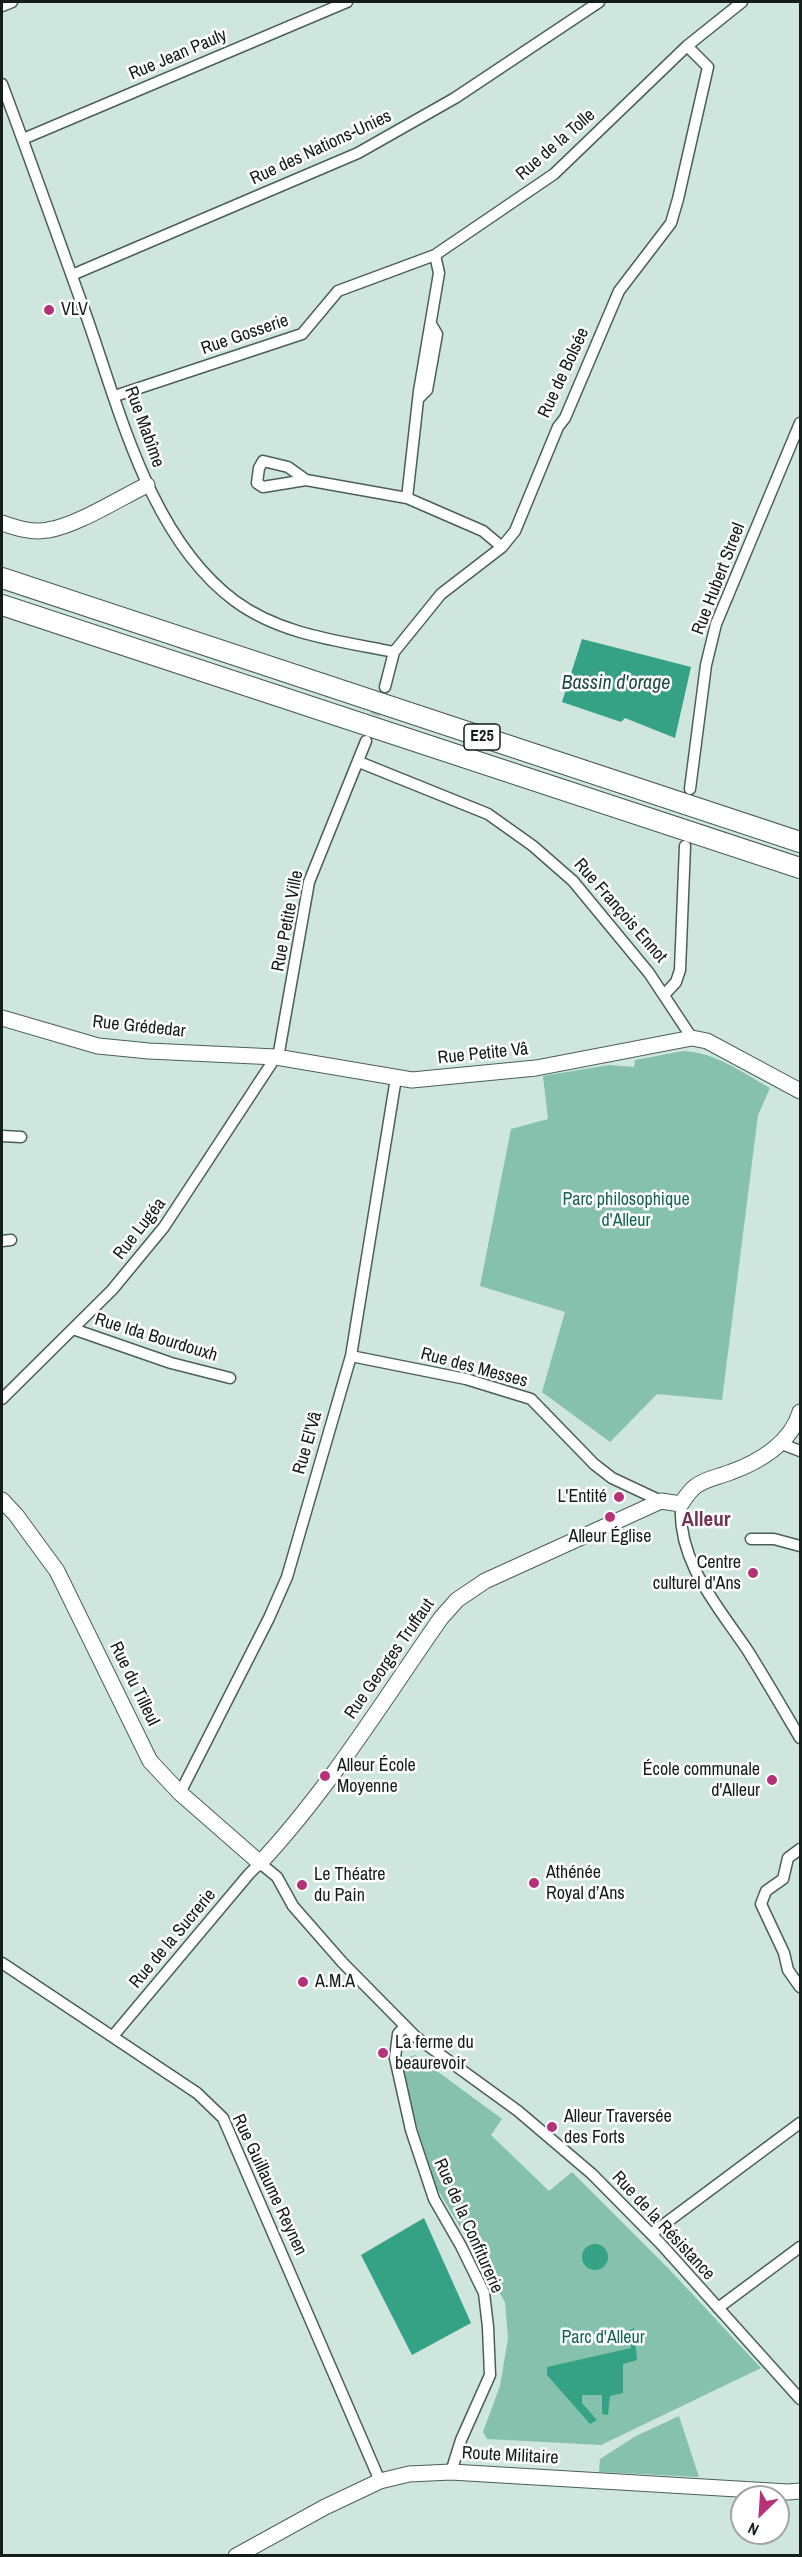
<!DOCTYPE html>
<html>
<head>
<meta charset="utf-8">
<style>
	body { margin:0 }
	#map { position:relative; width:802px; height:2557px; overflow:hidden; background:#cee6dd; font-family:"Archivo Narrow",sans-serif }
	canvas { display:block }
	.frame { position:absolute; inset:0; border:3px solid #141d1a; pointer-events:none }
	.north { position:absolute; left:730px; top:2485px; width:60px; height:60px; box-sizing:border-box; background:#fff; border:2px solid #a1a5a3; border-radius:50%; rotate:205deg; font-size:16px; font-weight:700; line-height:24px; text-align:center; color:#141d1a }
	.north::after { content:''; display:block; margin:auto; width:21px; height:27px; background:#b53178; clip-path:polygon(50% 0,100% 100%,50% 72%,0 100%) }
</style>
</head>
<body>
<div id="map">
<canvas width="802" height="2557"></canvas>
<div class="frame"></div>
<div class="north">N</div>
</div>
<script>
const c = document.querySelector('canvas').getContext('2d');
c.lineJoin = 'round';
function fillPath(path, color) { c.fillStyle = color; c.fill(path, 'evenodd'); }
function strokePath(path, color, width, dash) { c.strokeStyle = color; c.lineWidth = width; c.lineCap = dash ? 'butt' : 'round'; c.setLineDash(dash || []); c.stroke(path); }
function label(font, color, halo, rows, align = 'center') {
  c.font = font + ' "Archivo Narrow",sans-serif'; c.lineWidth = 5; c.setLineDash([]); c.textBaseline = 'middle'; c.strokeStyle = halo; c.fillStyle = color; for (const [text, x, y, turn = 0] of rows) {
    c.save(); c.translate(x, y); c.rotate((+turn || 0) * Math.PI / 180); c.textAlign = isNaN(turn) ? turn : align; if (halo) c.strokeText(text, 0, 0); c.fillText(text, 0, 0); c.restore();
  }
}
const green = new Path2D(`
	M683 1051C715 1052 743 1073 770 1088L758 1115 722 1400 657 1394 610 1442 542 1392 565 1312 480 1286 511 1129 548 1119 543 1076 609 1065 634 1067 635 1060Z
	M415 2055 502 2119 491 2135 549 2191 572 2172 668 2268 761 2368 601 2445 487 2439 483 2432 500 2386 508 2338 505 2302 435 2185 397 2061Z
	M679 2416 699 2477 599 2472 600 2459 636 2436Z`);
const water = new Path2D(`
	M582 639 691 667 675 738 625 718 621 722 562 702Z
	M424 2218 471 2323 412 2355 361 2255Z
	M582 2257a13 13 0 1 1 26 0a13 13 0 1 1-26 0Z
	M634 2328 637 2360 623 2364V2393L610 2396 608 2415 602 2414V2395H582V2403L597 2420 590 2424 547 2375V2367L631 2348 630 2330Z`);
const streetTunnel = new Path2D(`
	M370 729 385 687`);
const street = new Path2D(`
	M2 6 12 2
	M2 84C31 161 58 238 86 315 120 411 150 538 235 601 281 635 340 641 394 652
	M23 139 347 2
	M72 275 358 153 455 98 599 2
	M115 396 302 334 338 291 435 255 554 174 687 46 742 2
	M419 398 427 390 437 334 431 324
	M306 480 263 487 257 483 259 468 263 461 288 467 306 480 407 498 483 531 502 547
	M407 498 419 391 439 273 435 255
	M385 687 394 652 441 594 502 547 515 531 558 427 565 418 619 291 671 223 678 199 708 67 687 46
	M359 762 488 814 533 846 573 881 649 973 692 1038
	M690 789 706 665 716 624 800 423
	M664 995 676 982 680 970 685 846
	M2 1136 21 1137
	M2 1241 11 1240
	M73 1329 171 1363 230 1378
	M351 1356 466 1379 531 1399 594 1464 612 1478 661 1501
	M2 1399 112 1290 164 1227 279 1052 309 882 366 741
	M782 1444 800 1451
	M681 1504C677 1562 718 1606 748 1651 766 1680 783 1709 800 1738
	M751 1539H774L800 1546
	M180 1793 269 1618 287 1577 351 1356 396 1078
	M800 1849 788 1858 783 1879 766 1891 761 1904 784 1953 788 1970 800 1987
	M2 1963 197 2093 223 2118 380 2481
	M404 2027 398 2034 395 2058 411 2130 434 2199 461 2246 484 2293 488 2327 490 2375 461 2440 451 2472
	M113 2036 249 1874 260 1863 277 1877 293 1906 342 1962 416 2037 518 2111 592 2174 660 2243 800 2399
	M651 2234 800 2123
	M718 2308 800 2247`);
const secondary = new Path2D(`
	M2 523C16 528 32 533 48 530 76 526 120 498 147 485
	M2 1018 98 1046 149 1051 276 1057 412 1080 536 1068 692 1038 707 1041 800 1091
	M2 1500 16 1515 57 1571 150 1761 180 1793 260 1863C329 1789 383 1701 441 1618L457 1600 485 1581 661 1501 681 1504C685 1498 690 1490 696 1486 707 1478 719 1477 731 1472 759 1462 791 1443 800 1412
	M236 2556 325 2507 380 2481 409 2474 451 2472 788 2492 800 2491`);
const highway = new Path2D(`
	M2 578 800 842
	M2 605 800 868`);
const markers = [
	[49,310,6,"#b53178"],
	[619,1497,6,"#b53178"],
	[610,1517,6,"#b53178"],
	[753,1573,6,"#b53178"],
	[325,1776,6,"#b53178"],
	[772,1780,6,"#b53178"],
	[534,1883,6,"#b53178"],
	[302,1885,6,"#b53178"],
	[303,1982,6,"#b53178"],
	[383,2053,6,"#b53178"],
	[552,2127,6,"#b53178"]
];
const shields = [
	[482,737,36]
];
const shieldNames = [
	["E25",482,737]
];
const streetNames = [
	["Rue Jean Pauly",178,55,-23],
	["Rue de la Tolle",556,145,-41],
	["Rue des Nations-Unies",321,148,-25],
	["Rue Gosserie",245,335,-19],
	["Rue de Bolsée",564,373,-65],
	["Rue Mabîme",144,427,70],
	["Rue Hubert Streel",719,579,-69],
	["Rue François Ennot",620,911,49],
	["Rue Petite Ville",288,921,-79],
	["Rue Grédedar",139,1027,6],
	["Rue Petite Vâ",483,1054,-6],
	["Rue Lugéa",140,1229,-52],
	["Rue Ida Bourdouxh",156,1338,17],
	["Rue des Messes",474,1368,15],
	["Rue El'Vâ",308,1443,-74],
	["Rue Georges Truffaut",390,1659,-55],
	["Rue du Tilleul",134,1684,64],
	["Rue de la Sucrerie",173,1939,-50],
	["Rue Guillaume Reynen",269,2185,65],
	["Rue de la Confiturerie",468,2226,66],
	["Rue de la Résistance",663,2226,47],
	["Route Militaire",510,2456,3]
];
const poiNames = [
	["VLV",61,310],
	["L'Entité",607,1497,"right"],
	["Alleur Église",610,1537,"center"],
	["Centre",741,1563,"right"],
	["culturel d'Ans",741,1584,"right"],
	["Alleur École",337,1766],
	["Moyenne",337,1787],
	["École communale",760,1770,"right"],
	["d'Alleur",760,1791,"right"],
	["Athénée",546,1873],
	["Royal d’Ans",546,1894],
	["Le Théatre",314,1875],
	["du Pain",314,1896],
	["A.M.A",315,1982],
	["La ferme du",395,2043],
	["beaurevoir",395,2064],
	["Alleur Traversée",564,2117],
	["des Forts",564,2138]
];
const parkNames = [
	["Parc philosophique",626,1200],
	["d'Alleur",626,1221],
	["Parc d'Alleur",603,2338]
];
const waterNames = [
	["Bassin d'orage",616,684]
];
const quarterNames = [
	["Alleur",706,1520]
];
fillPath(green, '#85c1ad');
fillPath(water, '#35a285');
strokePath(streetTunnel, '#a9beb6', 10, [10, 5]);
strokePath(street, '#4a5f57', 13);
strokePath(secondary, '#4a5f57', 17);
strokePath(highway, '#4a5f57', 22);
strokePath(street, '#fff', 10);
strokePath(secondary, '#fff', 15);
strokePath(highway, '#fff', 20);
for (const [x, y, r, color] of markers) { const dot = new Path2D(); dot.arc(x, y, r, 0, 2 * Math.PI); c.fillStyle = color; c.fill(dot); strokePath(dot, '#fff', 2); }
for (const [x, y, w] of shields) { const box = new Path2D(); box.roundRect(x - w / 2, y - 13, w, 26, 4.5); c.fillStyle = '#fff'; c.fill(box); strokePath(box, '#141d1a', 1.5); }
label('bold 16px', '#141d1a', null, shieldNames);
label('18px', '#141d1a', '#fff', streetNames);
label('18px', '#141d1a', '#fff', poiNames, 'left');
label('18px', '#146652', '#fff', parkNames);
label('italic 20px', '#1e4b3e', '#fff', waterNames);
label('bold 21px', '#743252', '#fff', quarterNames);
</script>
</body>
</html>
